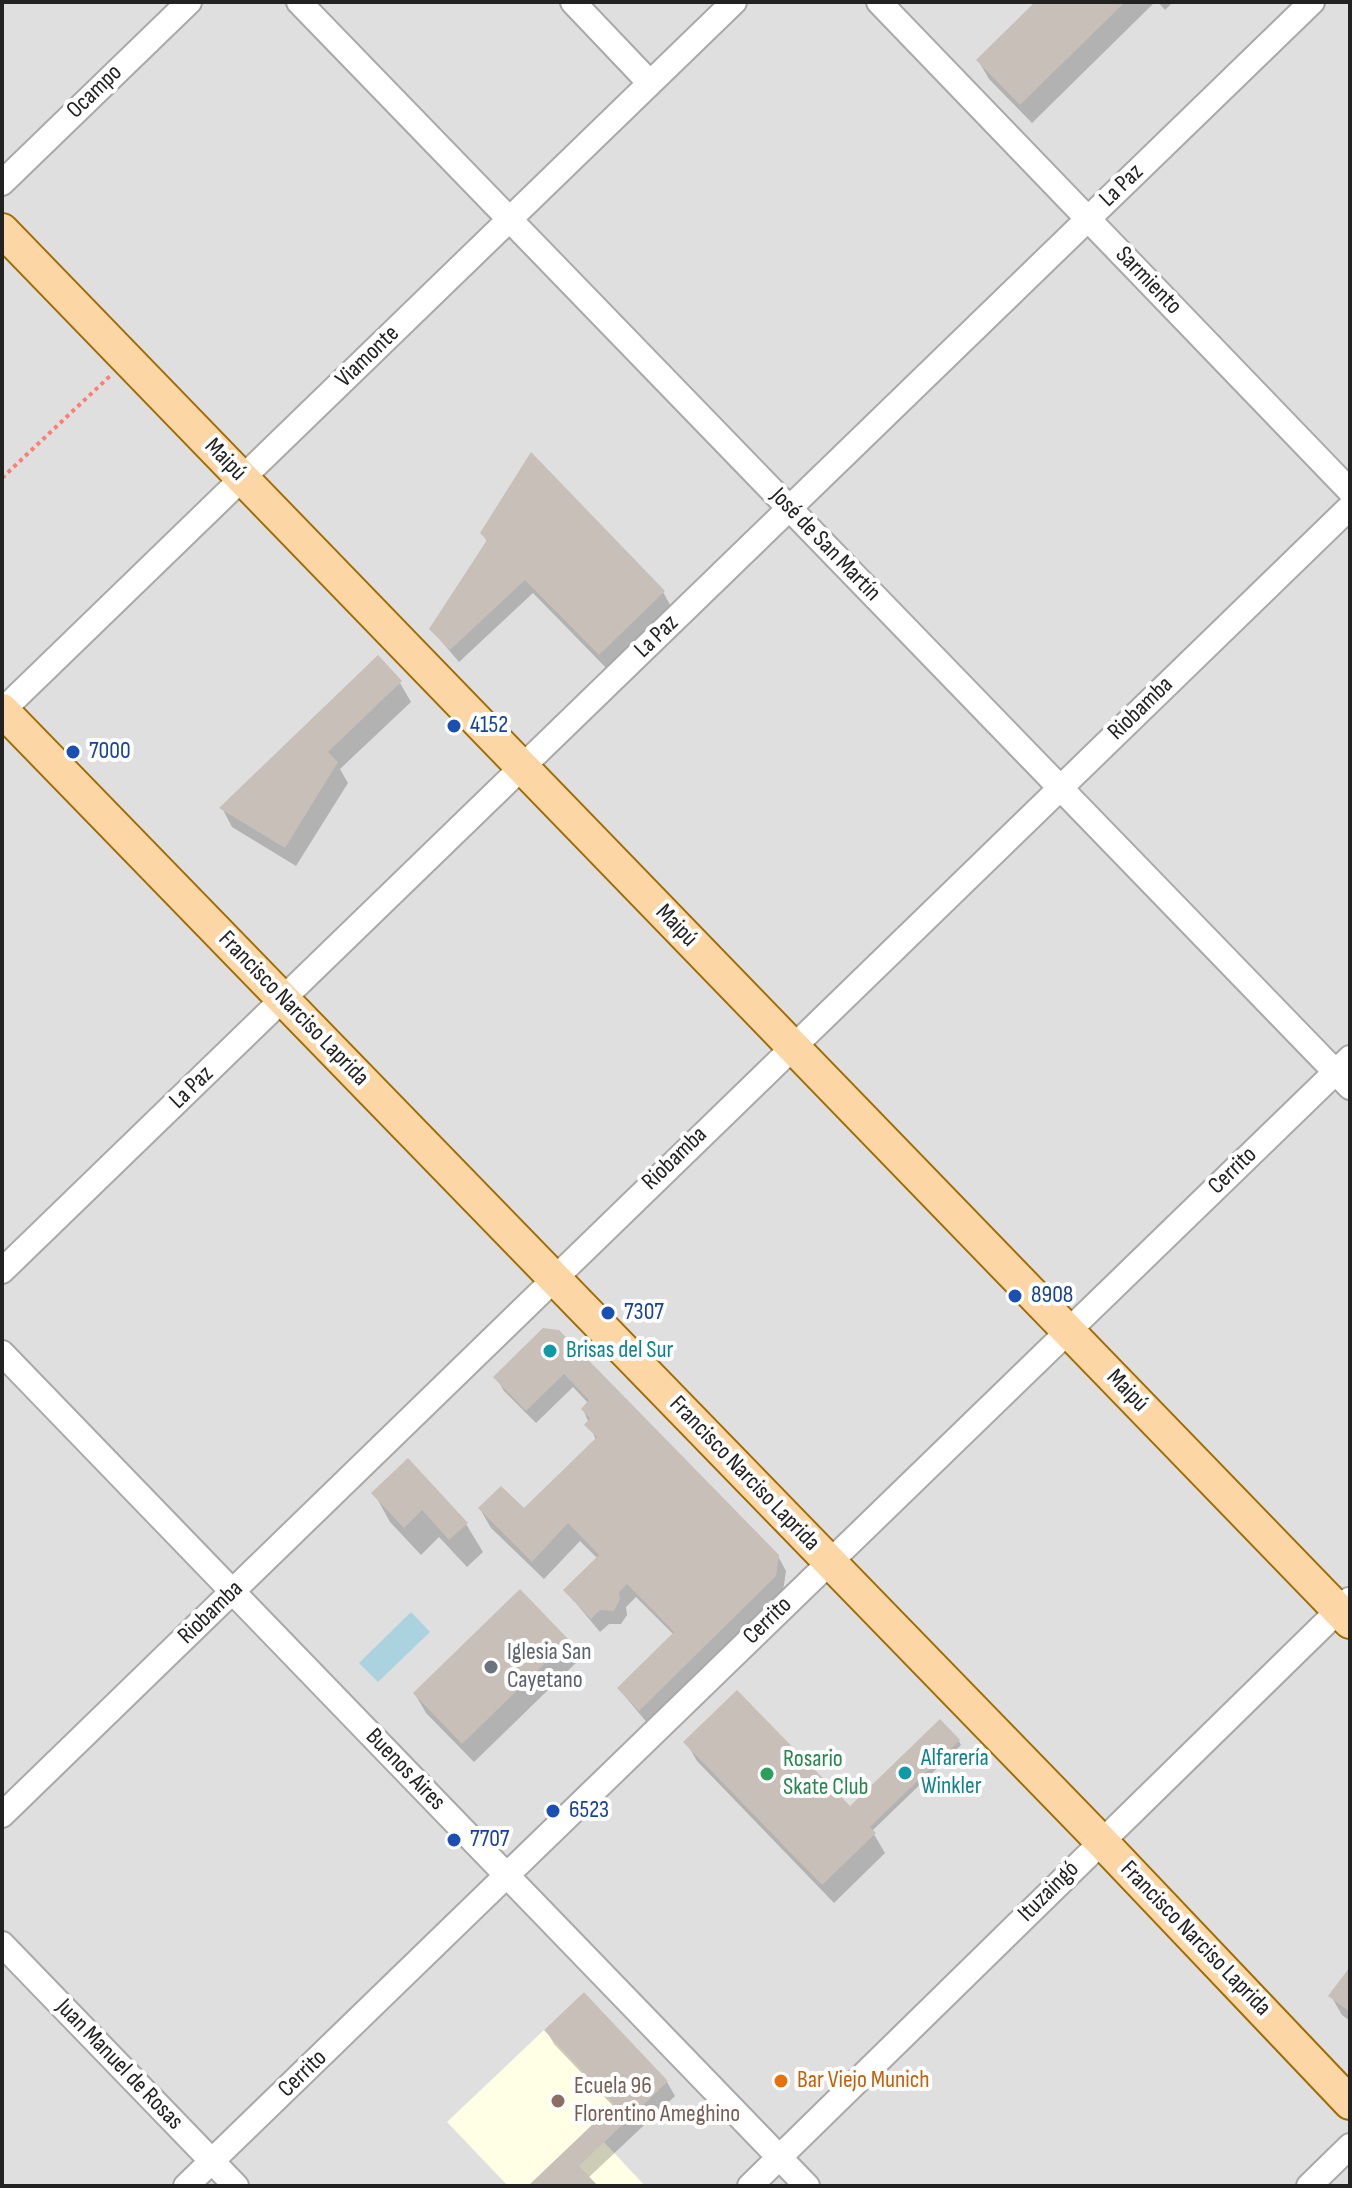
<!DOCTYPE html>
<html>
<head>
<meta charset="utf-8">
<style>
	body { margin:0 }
	#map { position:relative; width:1352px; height:2188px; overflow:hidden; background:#f2efe9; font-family:"Sofia Sans Condensed",sans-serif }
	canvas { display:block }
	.frame { position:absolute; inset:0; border:4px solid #222; pointer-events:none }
</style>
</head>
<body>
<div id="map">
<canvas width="1352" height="2188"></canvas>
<div class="frame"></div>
</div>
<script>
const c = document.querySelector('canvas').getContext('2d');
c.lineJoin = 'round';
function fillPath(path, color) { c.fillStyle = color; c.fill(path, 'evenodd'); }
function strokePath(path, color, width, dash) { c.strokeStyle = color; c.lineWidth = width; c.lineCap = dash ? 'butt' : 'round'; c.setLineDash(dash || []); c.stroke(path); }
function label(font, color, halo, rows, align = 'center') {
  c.font = font + ' "Sofia Sans Condensed",sans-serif'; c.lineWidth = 8; c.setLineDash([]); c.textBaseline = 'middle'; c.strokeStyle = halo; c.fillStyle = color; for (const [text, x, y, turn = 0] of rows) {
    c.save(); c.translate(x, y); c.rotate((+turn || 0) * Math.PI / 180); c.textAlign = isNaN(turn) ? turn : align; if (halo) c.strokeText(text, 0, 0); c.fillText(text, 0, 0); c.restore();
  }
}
const residential = new Path2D(`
	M2 2H1350V2186H2Z`);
const education = new Path2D(`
	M584 1992 668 2081 604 2142 645 2186H508L447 2122Z`);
const water = new Path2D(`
	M411 1612 430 1632 378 1682 359 1663Z`);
const shadow = new Path2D(`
	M1038 2 1153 4 1032 123 989 79 978 60Z
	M1158 2H1173L1165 10Z
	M482 533 663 592 674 612 611 673 533 593 459 662 431 629 488 543Z
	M400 683 411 702 340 769 348 783 296 866 232 827 222 808Z
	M544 1330 778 1556 786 1571 783 1591 648 1724 619 1689 674 1635 636 1597 626 1607 627 1615 621 1624H609L600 1632 565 1590 598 1559 580 1541 544 1579 491 1528 480 1509 524 1511 596 1440 583 1409 589 1404 573 1387 536 1423 504 1391 496 1377Z
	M374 1493 466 1524 483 1552 467 1567 439 1537 421 1555 390 1522Z
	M568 1641 579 1660 474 1762 426 1713 415 1694Z
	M959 1741 961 1745 872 1831 885 1853 834 1903 697 1761 686 1742 850 1809Z
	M1350 1970V2021L1342 2015 1331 1996Z
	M546 2030 667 2082 675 2096 588 2178 596 2186H531L614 2107 554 2044Z`);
const building = new Path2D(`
	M1035 2H1125L1020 105 976 60Z
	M531 452 665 591 599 655 525 580 450 650 429 629 487 540 480 533Z
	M378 655 402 681 328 752 338 762 285 848 219 808Z
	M543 1328 559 1330 779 1555 776 1576 639 1711 617 1688 674 1632 627 1584 619 1592 620 1599 614 1611 600 1610 591 1619 563 1590 599 1555 568 1523 532 1562 478 1508 501 1486 524 1508 597 1437 584 1425 590 1418 581 1409 589 1400 564 1374 526 1411 493 1377Z
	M408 1458 468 1523 449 1540 422 1510 404 1528 371 1493Z
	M520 1589 569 1640 462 1744 413 1693Z
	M737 1690 850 1806 940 1719 960 1740 870 1827 876 1833 822 1885 683 1742Z
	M1350 1967V2012L1328 1996Z
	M584 1992 668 2081 579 2166 598 2186H528L614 2104 544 2030Z`);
const path = new Path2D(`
	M2 478 111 375`);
const minor = new Path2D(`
	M299 2 1350 1087
	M573 2 650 83
	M879 2 1350 491
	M2 183 189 2
	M2 711 734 2
	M2 1271 1312 2
	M2 1353 807 2186
	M2 1815 1350 507
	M2 1944 236 2186
	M186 2186 1350 1058
	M750 2186 1349 1600
	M1309 2186 1350 2146`);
const major = new Path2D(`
	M2 230 1350 1622
	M2 710 1101 1841 1350 2103`);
const markers = [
	[454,726,8,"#1a4fb4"],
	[73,752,8,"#1a4fb4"],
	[1015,1296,8,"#1a4fb4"],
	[608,1313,8,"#1a4fb4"],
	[550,1351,8,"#0f9aa8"],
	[491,1667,8,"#6b7280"],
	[905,1773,8,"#0f9aa8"],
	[767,1774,8,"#2e9e5b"],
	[553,1811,8,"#1a4fb4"],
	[454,1840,8,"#1a4fb4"],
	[781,2081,8,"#e8710a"],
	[558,2101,8,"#8d6e63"]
];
const streetNames = [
	["Ocampo",95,92,-44],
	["La Paz",1122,186,-44],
	["Sarmiento",1148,281,46],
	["Viamonte",368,357,-44],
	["Maipú",225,460,46],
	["José de San Martín",825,545,46],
	["La Paz",657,637,-44],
	["Riobamba",1141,709,-44],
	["Maipú",676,926,46],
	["Francisco Narciso Laprida",293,1009,46],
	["La Paz",192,1088,-44],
	["Riobamba",675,1159,-44],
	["Cerrito",1233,1171,-44],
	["Maipú",1127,1391,46],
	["Francisco Narciso Laprida",744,1474,46],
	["Riobamba",211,1613,-44],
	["Cerrito",768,1621,-44],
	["Buenos Aires",405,1770,46],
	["Ituzaingó",1049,1892,-45],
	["Francisco Narciso Laprida",1195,1939,46],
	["Juan Manuel de Rosas",119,2065,46],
	["Cerrito",303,2074,-44]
];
const transitNames = [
	["4152",470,726],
	["7000",89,752],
	["8908",1031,1296],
	["7307",624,1313],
	["6523",569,1811],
	["7707",470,1840]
];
const cultureNames = [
	["Brisas del Sur",566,1351],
	["Alfarería",921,1759],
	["Winkler",921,1787]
];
const worshipNames = [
	["Iglesia San",507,1653],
	["Cayetano",507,1681]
];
const leisureNames = [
	["Rosario",783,1760],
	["Skate Club",783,1788]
];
const foodNames = [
	["Bar Viejo Munich",797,2081]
];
const educationNames = [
	["Ecuela 96",574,2087],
	["Florentino Ameghino",574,2115]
];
fillPath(residential, '#e0dfdf');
fillPath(education, '#ffffe5');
fillPath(water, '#aad3df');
fillPath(shadow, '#0003');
fillPath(building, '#c7bfb8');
strokePath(minor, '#a9a9a9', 28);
strokePath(major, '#a06b00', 36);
strokePath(path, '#fa8072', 4, [4, 4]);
strokePath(minor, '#fff', 24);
strokePath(major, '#fcd6a4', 32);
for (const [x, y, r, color] of markers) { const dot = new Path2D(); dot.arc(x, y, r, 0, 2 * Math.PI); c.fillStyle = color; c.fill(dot); strokePath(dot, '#fff', 3); }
label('24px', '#222', '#fff', streetNames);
label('24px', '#164399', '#fff', transitNames, 'left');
label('24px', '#0d838f', '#fff', cultureNames, 'left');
label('24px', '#5b616d', '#fff', worshipNames, 'left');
label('24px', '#27864d', '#fff', leisureNames, 'left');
label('24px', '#c56008', '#fff', foodNames, 'left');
label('24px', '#785e54', '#fff', educationNames, 'left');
</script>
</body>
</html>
